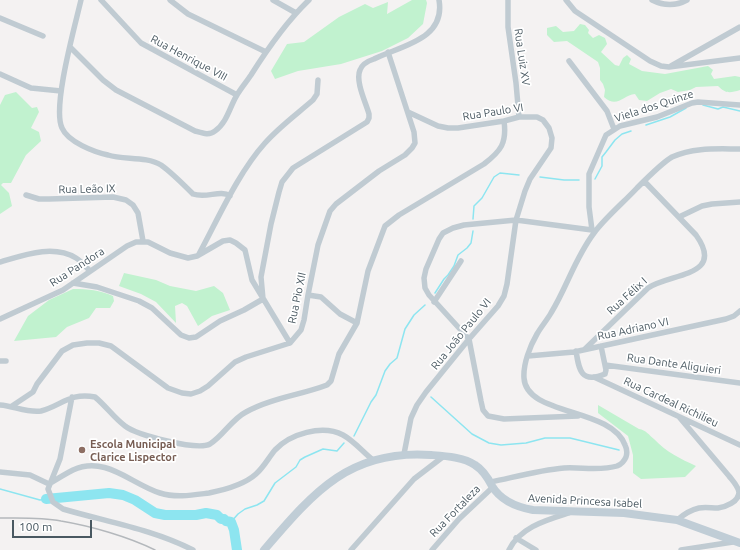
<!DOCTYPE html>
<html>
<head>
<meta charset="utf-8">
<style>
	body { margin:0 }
	#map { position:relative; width:740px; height:550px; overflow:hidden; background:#f4f2f2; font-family:Ubuntu,sans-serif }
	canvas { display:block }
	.scale { position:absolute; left:12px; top:520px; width:80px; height:18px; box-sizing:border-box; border:2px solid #495861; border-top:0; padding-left:5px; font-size:12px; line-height:14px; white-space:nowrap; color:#495861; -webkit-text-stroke:3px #fff; paint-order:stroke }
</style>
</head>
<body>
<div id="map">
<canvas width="740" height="550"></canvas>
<div class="scale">100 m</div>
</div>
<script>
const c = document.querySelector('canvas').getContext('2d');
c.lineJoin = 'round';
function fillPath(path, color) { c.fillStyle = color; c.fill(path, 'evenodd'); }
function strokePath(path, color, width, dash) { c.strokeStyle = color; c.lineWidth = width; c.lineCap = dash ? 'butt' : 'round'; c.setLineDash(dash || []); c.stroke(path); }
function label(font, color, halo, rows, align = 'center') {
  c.font = font + ' Ubuntu,sans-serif'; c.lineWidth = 3.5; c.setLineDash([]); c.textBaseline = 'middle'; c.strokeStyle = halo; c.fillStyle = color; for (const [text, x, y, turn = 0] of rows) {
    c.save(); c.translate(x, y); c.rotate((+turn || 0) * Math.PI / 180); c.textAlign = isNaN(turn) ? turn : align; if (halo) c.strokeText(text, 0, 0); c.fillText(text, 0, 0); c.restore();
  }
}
const green = new Path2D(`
	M412 0H426L427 3 423 24 408 38 382 51 341 64 298 71 275 79 271 71 287 44 304 42 339 17 365 4 373 8 388 2 387 14Z
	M580 24 585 25 589 30 588 33 593 38 599 35 605 38 607 44 601 52 615 65 619 66 623 58 627 55 631 59 629 64 642 71 665 74 708 66 713 70 711 74 714 79 735 76 740 77V90C730 93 726 94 718 86L696 87 690 90 678 92 671 89 660 93 647 101 639 100 635 94C623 95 617 109 604 97L605 90 603 84 600 80V68L598 62 567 41 554 42 547 35V28L556 26 563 32 574 31Z
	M16 92 32 108 37 107 39 112 31 128 39 132 41 141 26 155 11 183H3L1 185 9 193 12 206 0 214V105L5 95Z
	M124 273 156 280 170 286 196 291 214 286 223 293 230 310 212 316 198 326 187 306 182 303 175 306 176 323 156 302 141 294 119 286Z
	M73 289C88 289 100 290 113 296L114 301 110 308H96L89 318 67 327 56 337 14 341 28 316 49 300Z
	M598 405 639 429C646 430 649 435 654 439 666 452 681 459 696 466L685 477 641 479 633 473V455L628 436 598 413Z`);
const stream = new Path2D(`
	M703 105 718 109 723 107 740 111
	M646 125 670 117 686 108
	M540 177 564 180H579
	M595 179 602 166V157L606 152 615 140 622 134 631 131
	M473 219 474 206 482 198 494 177 500 173 519 175
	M435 293 444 279 448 275 454 266 458 255 467 248 471 243 473 231
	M431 397 472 434 489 443 501 445 526 443 545 438H570L619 450
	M354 436 371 402 376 395 385 371 390 364 397 358 405 329 414 315 425 305
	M0 489 40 500 46 499
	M231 522 238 514 245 509 257 505 264 501 275 483 296 467 300 460 305 457 323 449 337 451 344 443`);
const river = new Path2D(`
	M46 499 109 493 123 495 135 500 155 513 165 515H196L206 513 217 515 221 519H224L226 521 231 522 234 530 237 550`);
const street = new Path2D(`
	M81 0C75 26 52 107 62 128 68 142 94 152 108 155 124 160 146 156 161 165 171 172 184 185 193 194 207 199 220 189 230 196
	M101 0 141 43 237 95
	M170 0 188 14 266 52
	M273 0 296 13
	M508 0V27L516 83 519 117
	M566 0 575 11 650 61 661 66 669 67 740 58
	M652 0C664 6 676 6 687 0
	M0 18 43 36
	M70 47 103 80 116 90 195 131C202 133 209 136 215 131 227 123 230 106 237 95 241 88 247 81 251 75 268 48 286 22 309 0
	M569 61 607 111 614 129
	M671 66 740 27
	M0 74 31 88 61 91
	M26 195 39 199H49L113 197 126 200 133 205 138 213 143 241
	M679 217 702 206 712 204 740 202
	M594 233 592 230 589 207V174L606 135 620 126 657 117 692 103 698 102 740 105
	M199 254C218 219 238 173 265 143 279 127 297 114 313 100L317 94 318 80
	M0 262C24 255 53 244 76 258 81 261 86 267 90 271
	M73 283 97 287 139 301 152 308 181 335 189 338 196 337 220 321 244 310 263 299
	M308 295 321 297 340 314 357 323
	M263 299 261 277 271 224 279 192 282 182 293 168 367 122 369 118V114C366 103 355 81 360 70 362 64 368 61 374 59 400 46 446 40 439 0
	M434 302 461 261
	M0 319 63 290 127 246 136 242H148L170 253 188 258 197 256 223 241 230 240 236 243 245 250 252 280 290 343
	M585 349 648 288C670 273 726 277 696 235L644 181
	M576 351C579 370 581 384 605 374L606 370 601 346
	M528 356 574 352 726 319 734 316 740 311
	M0 361H6
	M605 365 740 383
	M594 377 740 445
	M72 397 60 459 48 489 53 502 63 509C107 522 152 529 193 550
	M0 405C14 406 27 413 41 411 61 406 70 392 95 397 106 406 114 418 125 426 137 435 197 451 210 444 223 436 232 419 246 412 271 398 301 395 327 385L331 381 339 354 357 323 368 271 385 226 399 215 484 164C501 151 507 143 504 121
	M12 406 33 392 37 384 62 351 73 345 87 343H99L111 346 168 388 182 393 191 394 200 391 208 386 235 362 246 357 290 343 301 330 304 320 308 295 318 245 330 211 336 204 379 171 405 155 412 148 415 143 414 132 388 52
	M578 416 504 419 488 416 483 410 481 401 469 339 429 295 425 288 424 278 426 269 439 239 443 233 453 228 464 225 516 220 592 230
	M404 454 411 418 417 405 426 392 469 339 498 306 504 296 507 284 516 220 525 191 530 179 551 148 552 138 549 128 543 120 537 117H519L504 121 458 128H448L438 126 408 112
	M0 472 30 475 49 484
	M491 482C515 477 540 470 564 468 581 467 601 471 617 466 622 464 624 462 626 457 627 454 627 449 625 445 611 407 526 416 524 378 523 364 530 346 537 334 541 327 547 320 551 313 567 287 575 258 594 233 605 218 624 202 637 188 645 180 663 162 672 157 694 147 717 149 740 149
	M49 484C57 479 65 474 73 470 106 455 131 484 160 493 176 498 193 495 209 493 224 490 245 484 256 474 264 467 269 457 275 450 290 434 322 424 343 435 354 441 363 452 373 460
	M677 520C683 515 690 510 699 508 705 507 711 508 718 508 725 507 739 502 739 492 738 486 732 480 729 476L680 418
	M516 538 536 550
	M351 550 414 479 444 456
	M432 550 459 519 493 487
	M509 550C520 527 547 520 569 513
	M681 550 733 542`);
const secondary = new Path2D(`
	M264 550C313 493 349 449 431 455 445 456 464 457 475 465 483 470 488 478 492 486 501 501 516 507 533 510L624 513 677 520 740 543`);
const rail = new Path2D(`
	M0 518C20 518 41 517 61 521 91 526 129 537 155 550`);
const markers = [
	[82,450,4,"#8d6e63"]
];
const streetNames = [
	["Rua Luiz XV",522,57,82],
	["Rua Henrique VIII",189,58,28],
	["Viela dos Quinze",654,106,-18],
	["Rua Paulo VI",493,112,-9],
	["Rua Leão IX",87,189,-1],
	["Rua Pandora",77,267,-33],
	["Rua Félix I",627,296,-42],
	["Rua Pio XII",297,298,-78],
	["Rua Adriano VI",633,329,-12],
	["Rua João Paulo VI",461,334,-51],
	["Rua Dante Aliguieri",674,364,8],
	["Rua Cardeal Richilieu",671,402,25],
	["Avenida Princesa Isabel",585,501,3],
	["Rua Fortaleza",455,511,-46]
];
const educationNames = [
	["Escola Municipal",90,444],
	["Clarice Lispector",90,457]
];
fillPath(green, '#c1f2cf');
strokePath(stream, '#8de5f0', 1.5);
strokePath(river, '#8de5f0', 10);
strokePath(street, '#c0cbd2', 5.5);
strokePath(secondary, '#c0cdd6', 8);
strokePath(rail, '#b4b8bc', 1.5);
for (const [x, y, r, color] of markers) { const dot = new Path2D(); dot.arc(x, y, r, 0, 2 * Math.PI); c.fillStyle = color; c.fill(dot); strokePath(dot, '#fff', 1.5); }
label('11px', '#495861', '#fff', streetNames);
label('bold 11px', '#785e54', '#fff', educationNames, 'left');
</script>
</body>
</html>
